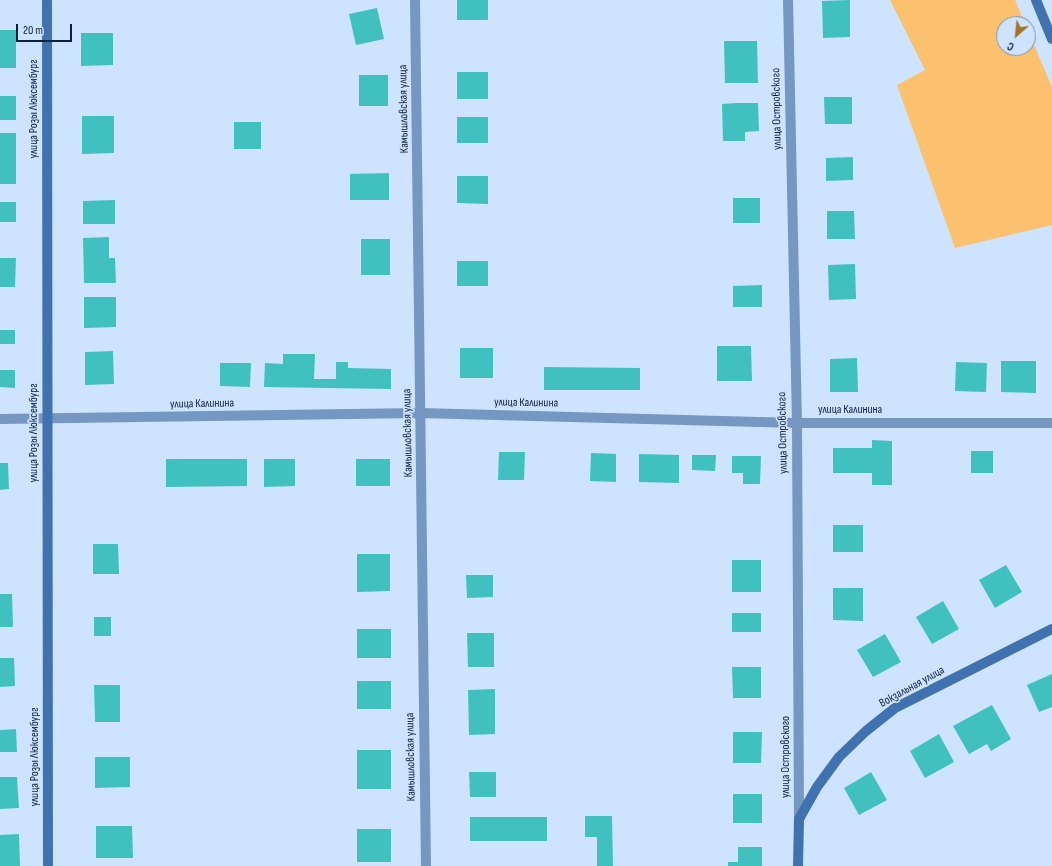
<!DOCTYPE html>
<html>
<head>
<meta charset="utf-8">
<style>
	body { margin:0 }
	#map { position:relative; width:1052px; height:866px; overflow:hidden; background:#cde3fe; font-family:"Sofia Sans Condensed",sans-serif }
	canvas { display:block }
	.north { position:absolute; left:996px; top:16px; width:40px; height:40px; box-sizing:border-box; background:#cde3fe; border:1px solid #8095af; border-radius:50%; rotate:207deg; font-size:11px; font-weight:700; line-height:16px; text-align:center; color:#0c2039 }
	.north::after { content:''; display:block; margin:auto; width:14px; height:18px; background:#a27226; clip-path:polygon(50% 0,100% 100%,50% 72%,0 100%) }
	.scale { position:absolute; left:16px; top:24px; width:56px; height:18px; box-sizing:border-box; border:2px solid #0c2039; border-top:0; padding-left:5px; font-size:12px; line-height:14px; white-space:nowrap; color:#0c2039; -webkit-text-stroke:3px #cde3fe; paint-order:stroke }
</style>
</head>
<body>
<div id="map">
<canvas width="1052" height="866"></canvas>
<div class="north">С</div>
<div class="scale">20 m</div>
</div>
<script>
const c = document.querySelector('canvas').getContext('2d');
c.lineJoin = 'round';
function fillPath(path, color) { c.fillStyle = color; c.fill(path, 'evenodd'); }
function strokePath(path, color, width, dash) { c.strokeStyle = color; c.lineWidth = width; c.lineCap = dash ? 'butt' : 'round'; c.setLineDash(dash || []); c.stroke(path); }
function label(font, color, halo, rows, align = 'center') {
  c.font = font + ' "Sofia Sans Condensed",sans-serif'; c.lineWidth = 3.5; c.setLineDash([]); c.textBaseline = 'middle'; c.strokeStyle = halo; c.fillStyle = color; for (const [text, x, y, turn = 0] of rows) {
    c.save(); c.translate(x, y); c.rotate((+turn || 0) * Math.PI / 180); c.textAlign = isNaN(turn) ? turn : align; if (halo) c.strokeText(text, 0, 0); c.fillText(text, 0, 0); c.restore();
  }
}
const green = new Path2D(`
	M890 0H1015L1025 24H1004V48H1028V31L1052 87V225L955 248 897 85 925 70Z`);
const building = new Path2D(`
	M457 0H488V20H457Z
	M850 0V37L823 38 822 1Z
	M377 8 384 39 356 45 349 14Z
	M0 30H16V68H0Z
	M81 33H113V65L81 66Z
	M724 41H757L758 83H725Z
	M457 72H488V99H457Z
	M359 75H388V106H359Z
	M0 96H16V120H0Z
	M824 97H852V124H825Z
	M737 103H758L759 131 745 132V141H723L722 104Z
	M82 116H114V153L82 154Z
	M457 117H488V143H457Z
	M234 122H261V149H234Z
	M0 133H16V184H0Z
	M853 157V180L826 181V158Z
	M389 173V200H350V174Z
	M457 176H488V204L457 203Z
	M733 198H760V223H733Z
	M115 200V224H83V201Z
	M0 202H16V222H0Z
	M827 211H854L855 239H827Z
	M109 237V258H115L116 283H84L83 238Z
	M361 239H390V275H361Z
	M0 258H16L15 287H0Z
	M457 261H488V286H457Z
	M855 264 856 299 829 300 828 265Z
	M762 285V307H733V286Z
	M84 297H116V327L84 328Z
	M0 330H15V344H0Z
	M717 346H751L752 381H717Z
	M460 348H493V378H460Z
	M113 351 114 384 85 385V352Z
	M283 354H315L314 379H336V362H348V368L391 369V389L264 387 265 363 283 364Z
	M857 358 858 392H830V359Z
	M1001 361H1036V393L1001 392Z
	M956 362 987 363 986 392 955 391Z
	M220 363H251L250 387 220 386Z
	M544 367 640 368V390H544Z
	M0 370H15V388L0 387Z
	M872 440 892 441V485H872V473H833V448H872Z
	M971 451H993V473H971Z
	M499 452H525L524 480H498Z
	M591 453 616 454V482L590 481Z
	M639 454 679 455V483L639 482Z
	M692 455H716L715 471 692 470Z
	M732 456H761L760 484H743V473H732Z
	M166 459H247V486L166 487Z
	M264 459H295V486L264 487Z
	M356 459H390V486H356Z
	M0 463H8L9 489 0 490Z
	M833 525H863V552H833Z
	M93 544H118L119 574H93Z
	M357 554H390V591L357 592Z
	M732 560H761V592H732Z
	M1006 565 1022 592 995 608 979 580Z
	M466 575H493V597L467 598Z
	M833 588H863V621L833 620Z
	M0 594H12L13 627H0Z
	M943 601 959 629 932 644 916 617Z
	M732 613H761V632H732Z
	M94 617H111V636H94Z
	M357 629H391V658H357Z
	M467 633H494V667H468Z
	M885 634 901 662 873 677 857 650Z
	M0 658H14L15 686 0 687Z
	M732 667H761V698H733Z
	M1052 674V707L1039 712 1027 685Z
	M357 681H391V709H357Z
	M94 685H120V722H95Z
	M495 689V734L469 735 468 690Z
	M992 705 1011 739 991 751 987 744 969 754 953 726Z
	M16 729 17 752H0V730Z
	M733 732H762L761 763H733Z
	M939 734 954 762 925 778 910 751Z
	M357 750H391V789H357Z
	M95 757H130V787L95 788Z
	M469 772H496V797H470Z
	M871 772 887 800 859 815 844 788Z
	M0 777H17L19 808 0 809Z
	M733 794H762V823H733Z
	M585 816H612L613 866H597V837H585Z
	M470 817H547V841H470Z
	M96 826H132L133 858H96Z
	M357 829H391V862H357Z
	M19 834 20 866H0V835Z
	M738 847H762V866H728V862H738Z`);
const street = new Path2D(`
	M415 0 426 866
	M788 0 797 423 799 819
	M0 419 420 413 797 423H1052`);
const secondary = new Path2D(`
	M47 0 48 866
	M1036 0 1052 39
	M798 866 799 819 817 787 839 757 866 731 895 708 1052 629`);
const streetNames = [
	["улица Розы Люксембург",34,109,-90],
	["Камышловская улица",404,109,-91],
	["улица Островского",777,109,-91],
	["улица Калинина",526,403,1],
	["улица Калинина",202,404,-1],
	["улица Калинина",850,410],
	["улица Розы Люксембург",34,433,-90],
	["Камышловская улица",408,433,-91],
	["улица Островского",783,433,-91],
	["Вокзальная улица",912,687,-29],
	["улица Розы Люксембург",35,757,-90],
	["Камышловская улица",411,757,-91],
	["улица Островского",786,757,-90]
];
fillPath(green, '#fbc16f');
fillPath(building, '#40c1c0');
strokePath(street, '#7697c1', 10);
strokePath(secondary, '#4072af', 10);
label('12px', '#0c2039', '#cde3fe', streetNames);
</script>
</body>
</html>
